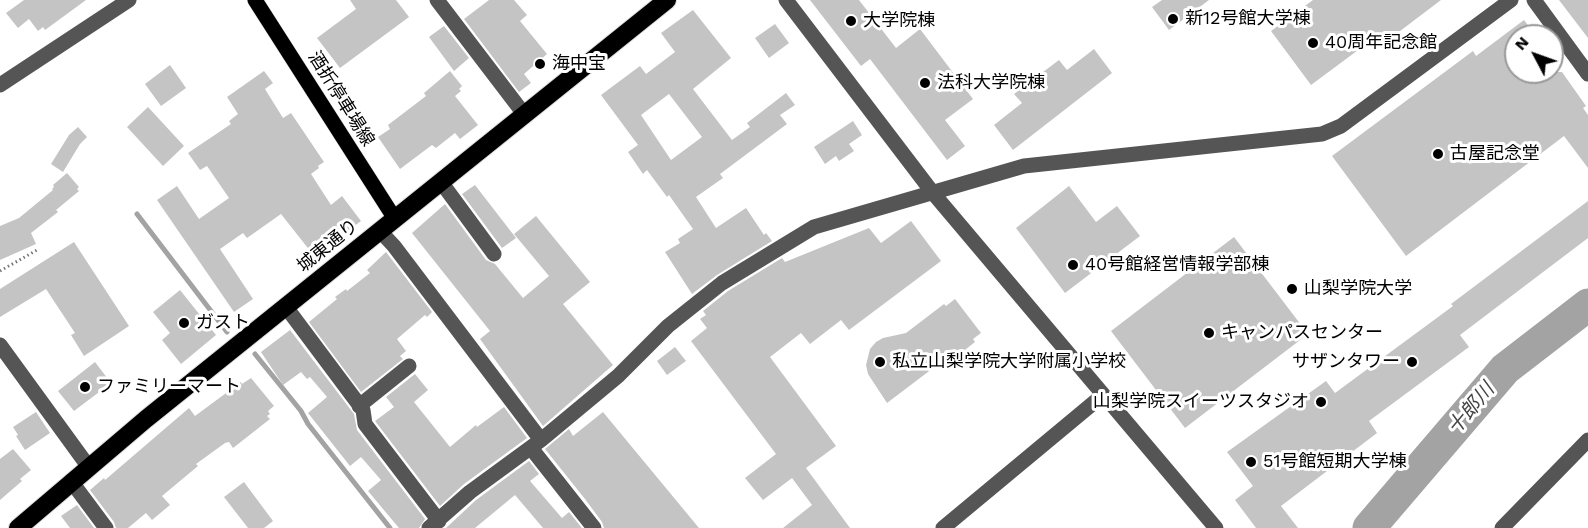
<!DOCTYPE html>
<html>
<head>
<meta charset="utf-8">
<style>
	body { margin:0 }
	#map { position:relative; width:1588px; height:528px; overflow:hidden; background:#fff; font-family:"Work Sans",sans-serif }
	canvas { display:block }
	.north { position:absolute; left:1504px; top:24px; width:60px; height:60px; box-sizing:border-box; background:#fff; border:2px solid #999; border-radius:50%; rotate:311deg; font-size:16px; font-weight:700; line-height:24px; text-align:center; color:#000 }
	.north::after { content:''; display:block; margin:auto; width:21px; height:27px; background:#000; clip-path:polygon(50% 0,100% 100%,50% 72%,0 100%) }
</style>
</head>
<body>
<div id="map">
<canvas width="1588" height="528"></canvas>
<div class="north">N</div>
</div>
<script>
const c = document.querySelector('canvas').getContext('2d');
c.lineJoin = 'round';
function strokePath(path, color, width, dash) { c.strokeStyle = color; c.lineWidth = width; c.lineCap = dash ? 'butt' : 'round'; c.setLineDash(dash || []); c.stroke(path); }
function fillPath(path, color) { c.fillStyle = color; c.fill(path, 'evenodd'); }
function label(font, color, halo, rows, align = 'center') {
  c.font = font + ' "Work Sans","Noto Sans JP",sans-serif'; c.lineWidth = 6; c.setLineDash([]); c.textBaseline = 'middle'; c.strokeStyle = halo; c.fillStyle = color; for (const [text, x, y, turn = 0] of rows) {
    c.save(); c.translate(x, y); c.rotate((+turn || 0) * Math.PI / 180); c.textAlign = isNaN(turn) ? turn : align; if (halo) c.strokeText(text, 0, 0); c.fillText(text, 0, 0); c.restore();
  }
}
const stream = new Path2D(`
	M137 214 227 332
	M255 354 301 411 308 424 390 528`);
const river = new Path2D(`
	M1369 528 1505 369 1588 305`);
const building = new Path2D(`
	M24 0H86L45 30 43 27 38 31 29 19 18 28 6 13Z
	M350 0H396L409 17 340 68 317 38 356 9Z
	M489 0H514L527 15 520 21 547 54 524 74 531 83 519 92 464 19Z
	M810 0H859L896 48 920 29 973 99 945 120 965 146 947 160 870 59 861 66Z
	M1162 0H1209L1169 30 1152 7Z
	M1313 0H1441L1379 47 1373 39 1311 85 1271 31Z
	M1559 0H1588V38Z
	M693 10 731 58 693 89 732 140 750 127 747 123 786 93 795 105 780 115 787 124 720 174 723 178 696 197 716 228 746 208 764 235 766 233 772 241 717 275 692 294 665 252 680 243 678 239 693 229 669 195 667 197 647 170 643 174 628 152 638 145 601 95 640 66 646 74 675 52 661 33ZM669 94 702 137 671 160 641 115Z
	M1524 20 1536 36H1516V72H1562L1586 106 1583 108 1588 115V168L1564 136 1406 256 1332 156 1473 51 1476 56Z
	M775 24 789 43 769 58 755 38Z
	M444 26 469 58 454 71 429 37Z
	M1094 49 1112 73 1013 150 994 125 1022 103 1014 94 1059 60 1067 70Z
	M170 65 186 88 161 106 145 84Z
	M264 71 273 83 265 89 283 118 291 113 324 162 318 166 319 168 311 174 331 205 342 196 361 221 341 236 337 231 311 252 281 214 247 238 243 233 220 249 253 299 234 312 157 200 177 186 199 219 229 198 207 166 200 170 188 153 231 124 229 121 238 114 227 97Z
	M450 71 462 86 459 89 461 91 455 96 478 125 460 139 455 133 436 148 432 145 400 169 378 137 390 129 388 125 426 96 424 93Z
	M148 107 184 146 163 166 127 127Z
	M853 121 862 135 849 144 854 151 839 161 836 156 825 164 814 147Z
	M78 127 87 137 80 144 63 172 51 164 69 135Z
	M67 173 79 187 77 189 79 191 56 210 58 212 31 233 36 244 0 260V226L19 218 53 190 52 189 54 187 53 185Z
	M475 185 516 238 502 248 462 194Z
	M1069 186 1096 222 1117 206 1140 236 1065 293 1016 228Z
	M1588 201V238L1460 335 1469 347 1369 421 1377 433 1281 506 1298 528H1256L1235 500 1253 486 1227 452 1326 381 1335 393 1453 306 1451 304Z
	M445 204 486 260 495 264 523 298 549 276 514 234 536 216 590 282 563 304 613 365 543 426 480 339 490 331 412 233Z
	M911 221 941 261 849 330 841 320 810 344 801 333 770 357 836 446 806 468 850 528H783L812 505 792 478 763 500 745 478 776 454 691 341 707 328 700 319 706 315 703 311 728 291 782 258 785 262 869 228 881 243Z
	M1234 237 1308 334 1185 428 1111 331Z
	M74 242 129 326 84 356 71 335 75 333 46 289 0 317V289Z
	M386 252 432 312 427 317 425 315 397 339 406 351 400 356 403 359 361 392 309 322 337 299 335 297 346 289 347 291 370 273 367 270Z
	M180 290 216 335 181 364 162 340 170 333 153 312Z
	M955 299 981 333 973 339 975 342 956 357 953 353 887 403 868 374 866 365 870 349 876 342 883 338 906 333 944 304 946 306Z
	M290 330 354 414 357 430 425 519 419 528H399L368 491 381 480 361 457 350 466 308 413 327 397 310 377 307 379 301 372 283 385 261 352Z
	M675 347 686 361 667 375 657 361Z
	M95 362 111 383 74 411 58 391Z
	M415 374 428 390 414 402 450 447 476 425 477 427 504 407 527 438 464 484 440 506 375 421 394 407 386 397Z
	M251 378 274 406 268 411 270 414 267 416 270 419 233 448 229 442 225 443 196 464 198 466 162 496 170 505 152 520 146 513 128 528H116L114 522 90 490 104 478 105 480 189 408 195 416 241 382 242 384Z
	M36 412 50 433 25 450 16 436 18 435 13 427Z
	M603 412 699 528H604L602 522 585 499 545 449 569 429 573 436Z
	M13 449 31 470 20 479 22 481 0 500V459Z
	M529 461 539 474 530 481 562 518 569 512 582 528H543L515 495 475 528H446L476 500Z
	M244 482 273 521 264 528H248L224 497Z
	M77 505 94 528H70L61 516Z`);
const path = new Path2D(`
	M0 271 37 250`);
const minor = new Path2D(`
	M437 0 524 114
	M786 0 933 193 1216 528
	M1534 0 1588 74
	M0 85 129 0
	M441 182 494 254
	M380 231 394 246 541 440
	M286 307 363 410 365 424 439 521
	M0 345 88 466
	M359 406 409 366
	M531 448 594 528
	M71 481 106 528
	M429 528 470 492 541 440 618 376 668 326 722 283 814 227 1024 166 1322 134 1341 126 1511 0
	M943 528 1103 395
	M1502 528 1588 440`);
const major = new Path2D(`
	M255 0 395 219`);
const highway = new Path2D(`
	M18 528 146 419 667 0`);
const markers = [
	[1173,19,6,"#000"],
	[851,21,6,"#000"],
	[1313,43,6,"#000"],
	[540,64,6,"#000"],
	[925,83,6,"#000"],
	[1438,154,6,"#000"],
	[1073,265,6,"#000"],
	[1292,289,6,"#000"],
	[184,323,6,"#000"],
	[1209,333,6,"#000"],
	[880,362,6,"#000"],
	[1412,362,6,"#000"],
	[85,387,6,"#000"],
	[1321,402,6,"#000"],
	[1251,462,6,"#000"]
];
const poiNames = [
	["新12号館大学棟",1185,19],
	["大学院棟",863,21],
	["40周年記念館",1325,43],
	["海中宝",552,64],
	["法科大学院棟",937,83],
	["古屋記念堂",1450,154],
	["40号館経営情報学部棟",1085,265],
	["山梨学院大学",1304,289],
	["ガスト",196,323],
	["キャンパスセンター",1221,333],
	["私立山梨学院大学附属小学校",892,362],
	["サザンタワー",1400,362,"right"],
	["ファミリーマート",97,387],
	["山梨学院スイーツスタジオ",1309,402,"right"],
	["51号館短期大学棟",1263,462]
];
const streetNames = [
	["酒折停車場線",341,99,58],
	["城東通り",328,246,-39]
];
const waterNames = [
	["十郎川",1471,409,-50]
];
strokePath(stream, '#a3a3a3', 5);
strokePath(river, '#a3a3a3', 33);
fillPath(building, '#c4c4c4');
strokePath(major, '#dbdbdb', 16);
strokePath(highway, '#dbdbdb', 20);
strokePath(path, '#777', 3, [1.5, 3]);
strokePath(minor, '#555', 15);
strokePath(major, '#000', 15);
strokePath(highway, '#000', 18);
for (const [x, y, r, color] of markers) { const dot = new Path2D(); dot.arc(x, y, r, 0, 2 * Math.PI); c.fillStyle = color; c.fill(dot); strokePath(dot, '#fff', 2); }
label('18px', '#000', '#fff', poiNames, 'left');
label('18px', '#000', '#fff', streetNames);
label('italic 20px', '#444', '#fff', waterNames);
</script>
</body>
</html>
